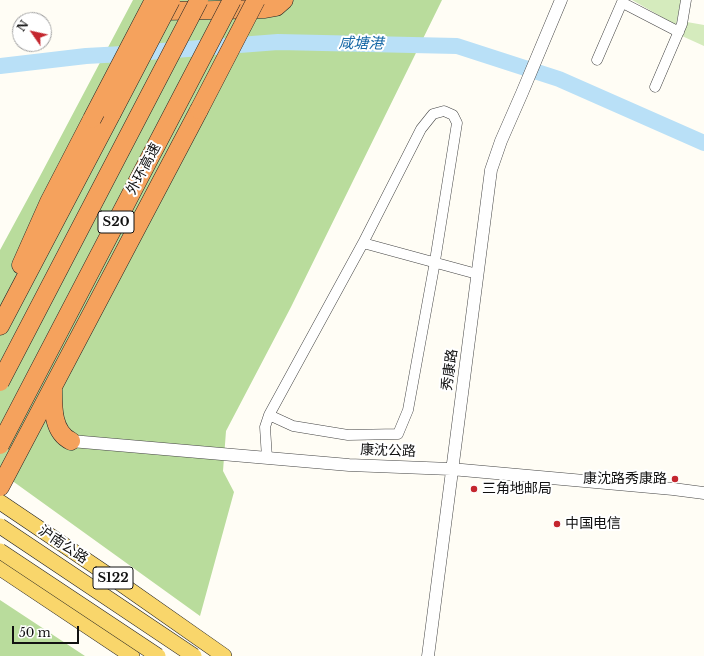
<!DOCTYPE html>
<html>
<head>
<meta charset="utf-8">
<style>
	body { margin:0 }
	#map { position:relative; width:704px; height:656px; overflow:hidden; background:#fffdf5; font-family:"Libre Baskerville",serif }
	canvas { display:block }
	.north { position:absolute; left:12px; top:12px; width:40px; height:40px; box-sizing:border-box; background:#fff; border:1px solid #a0a0a0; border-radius:50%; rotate:304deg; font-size:11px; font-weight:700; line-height:16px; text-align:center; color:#111 }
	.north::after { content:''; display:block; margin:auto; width:14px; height:18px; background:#c4262e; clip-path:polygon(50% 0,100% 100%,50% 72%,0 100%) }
	.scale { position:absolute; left:12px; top:626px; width:67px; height:18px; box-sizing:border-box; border:2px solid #111; border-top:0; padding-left:5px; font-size:12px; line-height:14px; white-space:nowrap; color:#111; -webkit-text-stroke:3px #fff; paint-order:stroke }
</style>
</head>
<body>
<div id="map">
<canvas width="704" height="656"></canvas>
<div class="north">N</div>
<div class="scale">50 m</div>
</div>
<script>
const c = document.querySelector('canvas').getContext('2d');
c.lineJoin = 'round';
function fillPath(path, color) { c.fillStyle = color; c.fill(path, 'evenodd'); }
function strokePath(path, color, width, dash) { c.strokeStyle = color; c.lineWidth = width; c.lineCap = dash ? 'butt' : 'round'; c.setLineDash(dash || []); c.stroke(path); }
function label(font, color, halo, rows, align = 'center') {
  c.font = font + ' "Libre Baskerville","Noto Sans SC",serif'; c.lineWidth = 4; c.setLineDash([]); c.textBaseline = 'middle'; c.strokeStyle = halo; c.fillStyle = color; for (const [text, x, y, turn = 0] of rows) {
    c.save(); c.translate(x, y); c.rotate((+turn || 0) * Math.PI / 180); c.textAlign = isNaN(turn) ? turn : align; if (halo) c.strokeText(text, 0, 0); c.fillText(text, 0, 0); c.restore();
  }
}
const green = new Path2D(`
	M632 0H681L676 25Z
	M687 22 704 25V46L682 36Z`);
const forest = new Path2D(`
	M133 0H442L291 307 226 431 223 471 234 492 200 616 0 472V250L39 178Z
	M0 600 85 656H0Z`);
const river = new Path2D(`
	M0 66 86 56 123 54 278 42 457 46 559 79 704 143`);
const minor = new Path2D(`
	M623 3 679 32
	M597 60 623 0
	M655 87 682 24 686 0
	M363 243 477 274
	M267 458 265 427 269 415 293 426 348 435 398 434 408 410 434 267 457 123 453 115 444 111 433 114 421 129 363 243 269 415`);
const tertiary = new Path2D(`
	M71 441 349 465 451 469 673 489 704 493
	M428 656 491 170 501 141 522 93 561 0`);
const primary = new Path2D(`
	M0 502 117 581 224 656
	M0 568 132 656`);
const motorway = new Path2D(`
	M155 3 157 7 166 11 265 9 276 7 284 0
	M21 265 49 202 92 119
	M0 326 112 113
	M53 388C53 406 52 432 71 441
	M0 487 199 110`);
const primaryBridge = new Path2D(`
	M0 526 194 656
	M0 551 158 656`);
const motorwayBridge = new Path2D(`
	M199 110 256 0
	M112 113 171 0
	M92 119 154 0
	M0 382 199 0
	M0 445 232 0`);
const markers = [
	[675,479,4,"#c4262e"],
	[474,489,4,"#c4262e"],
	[557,524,4,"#c4262e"]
];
const shields = [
	[116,222,36],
	[113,578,40]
];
const shieldNames = [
	["S20",116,222],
	["S122",113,578]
];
const streetNames = [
	["外环高速",144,169,-62],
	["秀康路",450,370,-82],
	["康沈公路",388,451,2],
	["沪南公路",63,545,34]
];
const poiNames = [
	["康沈路秀康路",667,479,"right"],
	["三角地邮局",482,489],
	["中国电信",565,524]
];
const waterNames = [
	["咸塘港",361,44,1]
];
fillPath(green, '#d5ebbd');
fillPath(forest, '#b9dc9c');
strokePath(river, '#b9e0f7', 16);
strokePath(minor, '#444', 11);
strokePath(tertiary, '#444', 13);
strokePath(primary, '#222', 16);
strokePath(motorway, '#222', 19);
strokePath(minor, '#fff', 10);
strokePath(tertiary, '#fff', 12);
strokePath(primary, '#f9d66b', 15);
strokePath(motorway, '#f5a25d', 18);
strokePath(primaryBridge, '#222', 16, []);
strokePath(motorwayBridge, '#222', 19, []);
strokePath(primaryBridge, '#f9d66b', 15);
strokePath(motorwayBridge, '#f5a25d', 18);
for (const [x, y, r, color] of markers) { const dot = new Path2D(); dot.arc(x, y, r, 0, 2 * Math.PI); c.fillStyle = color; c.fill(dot); strokePath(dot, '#fff', 1.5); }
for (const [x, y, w] of shields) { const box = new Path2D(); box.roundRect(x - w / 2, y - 11, w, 22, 3); c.fillStyle = '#fff'; c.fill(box); strokePath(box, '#111', 1); }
label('bold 13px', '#111', null, shieldNames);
label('14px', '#111', '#fff', streetNames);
label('14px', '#111', '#fff', poiNames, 'left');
label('italic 15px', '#1768a6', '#fff', waterNames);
</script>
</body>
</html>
